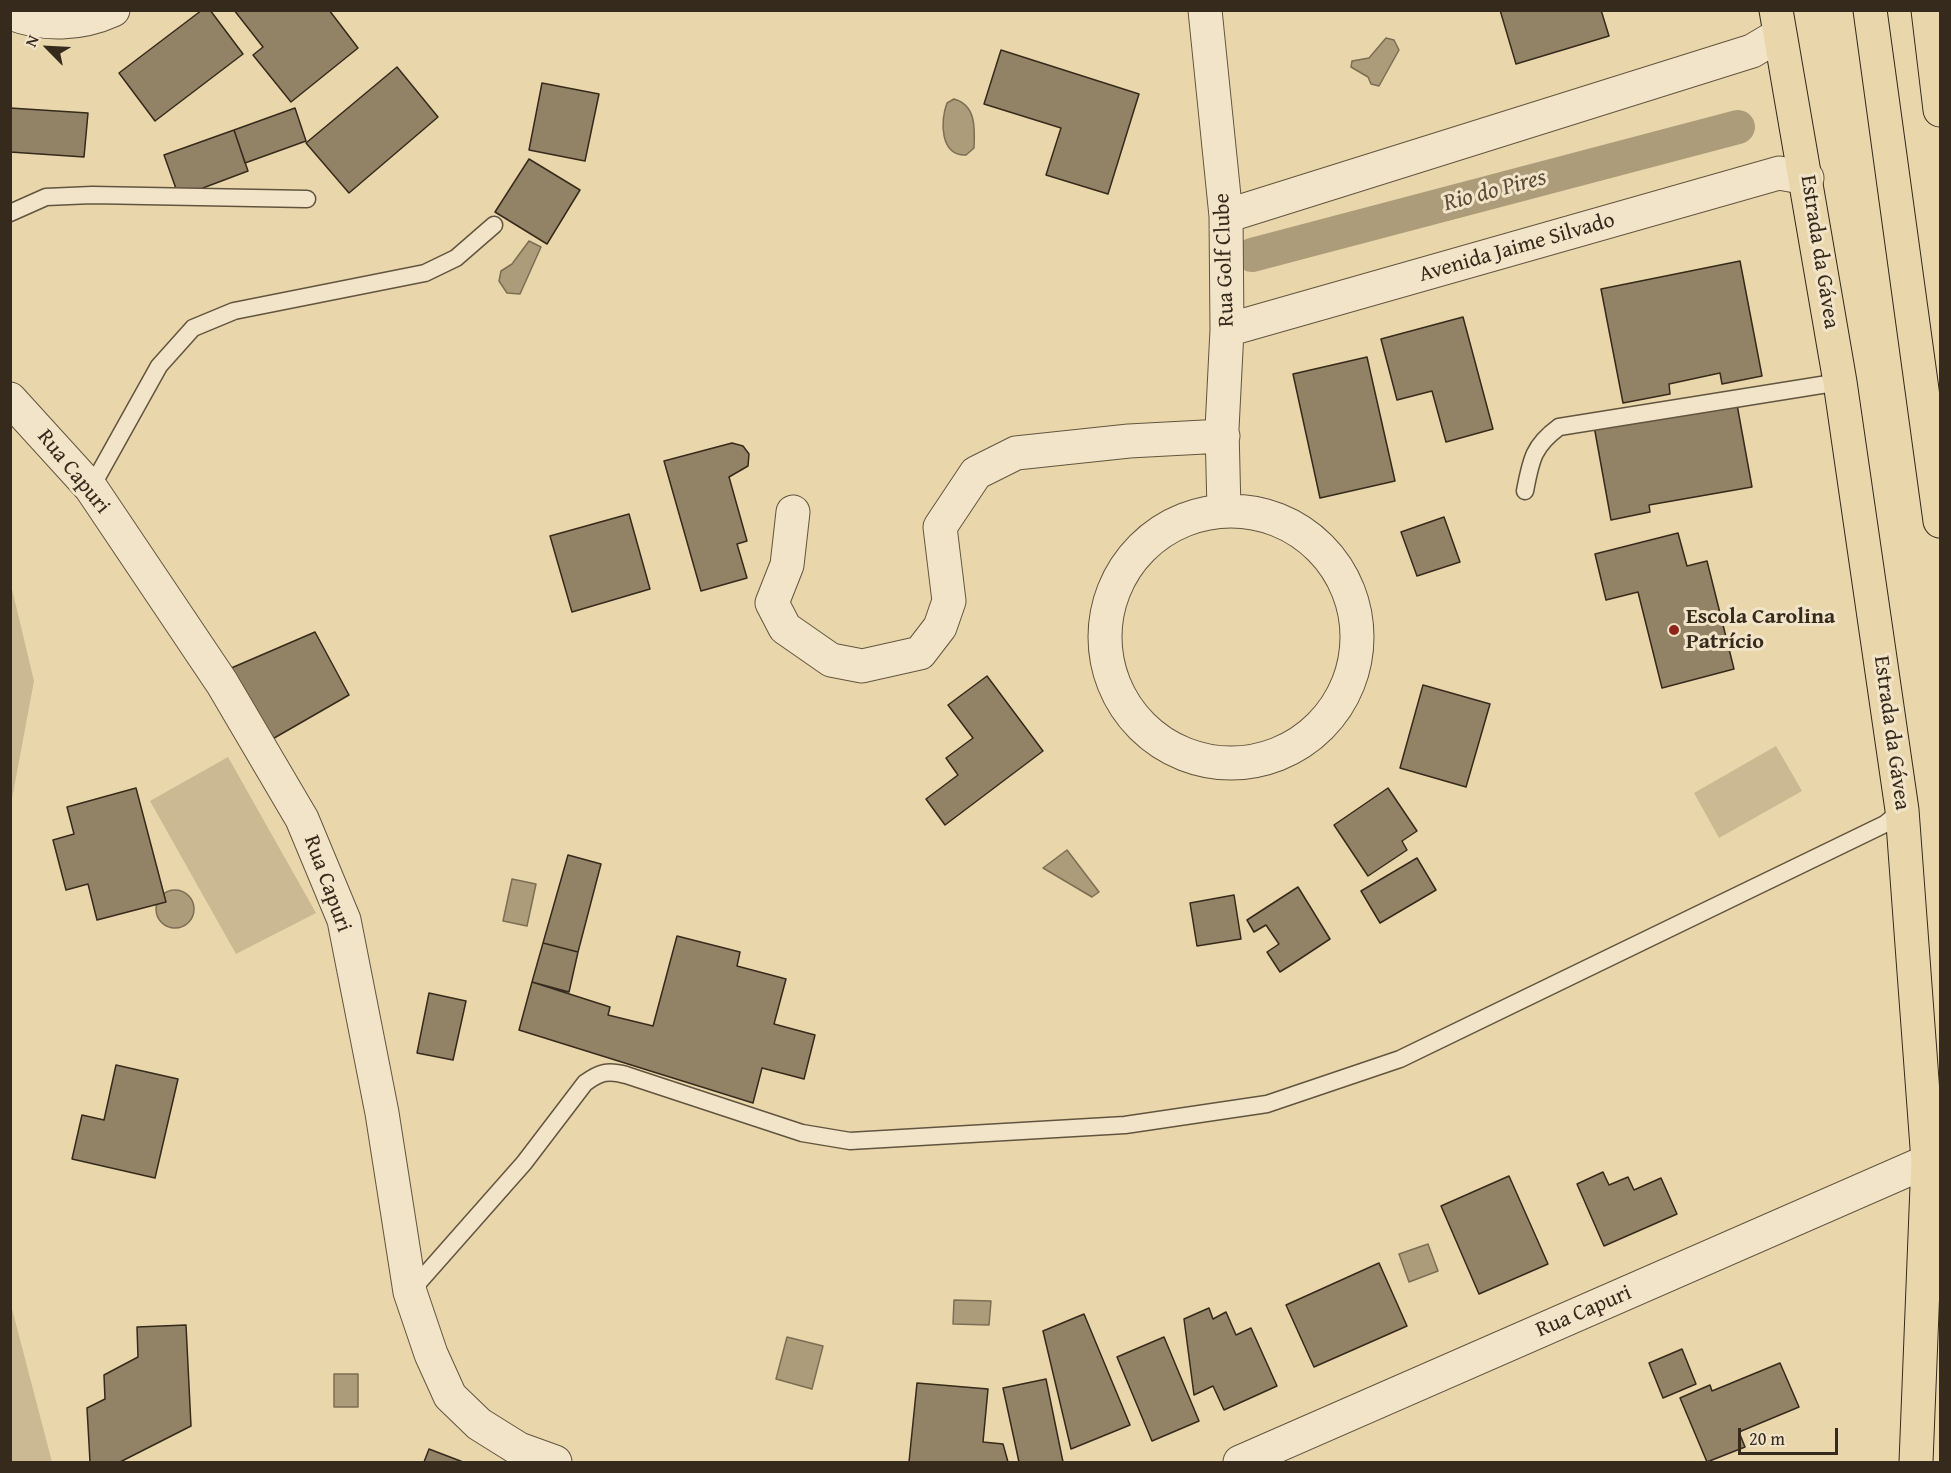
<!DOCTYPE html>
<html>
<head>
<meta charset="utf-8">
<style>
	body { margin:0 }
	#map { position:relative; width:1951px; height:1473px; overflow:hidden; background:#ead6ab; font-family:"Gentium Book Plus",serif }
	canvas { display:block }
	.frame { position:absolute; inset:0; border:12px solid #352a1b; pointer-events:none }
	.north { position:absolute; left:18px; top:18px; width:60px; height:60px; -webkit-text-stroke:4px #f1e4c8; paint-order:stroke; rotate:294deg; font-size:16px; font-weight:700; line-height:24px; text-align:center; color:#352a1b }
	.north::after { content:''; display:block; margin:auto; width:21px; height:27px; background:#352a1b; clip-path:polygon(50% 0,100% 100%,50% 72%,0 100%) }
	.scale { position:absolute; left:1738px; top:1428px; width:100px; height:27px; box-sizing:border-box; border:3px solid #352a1b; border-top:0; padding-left:8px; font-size:18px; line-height:21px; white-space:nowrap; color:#352a1b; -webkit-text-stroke:4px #f1e4c8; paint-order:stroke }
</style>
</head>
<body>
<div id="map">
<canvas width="1951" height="1473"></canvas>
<div class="frame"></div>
<div class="north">N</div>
<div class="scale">20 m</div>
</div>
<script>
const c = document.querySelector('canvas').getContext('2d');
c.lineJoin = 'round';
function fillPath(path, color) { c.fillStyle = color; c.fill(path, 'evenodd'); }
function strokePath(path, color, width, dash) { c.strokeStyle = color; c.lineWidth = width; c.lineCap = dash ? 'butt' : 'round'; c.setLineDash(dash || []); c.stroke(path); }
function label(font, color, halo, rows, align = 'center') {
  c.font = font + ' "Gentium Book Plus",serif'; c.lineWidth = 6; c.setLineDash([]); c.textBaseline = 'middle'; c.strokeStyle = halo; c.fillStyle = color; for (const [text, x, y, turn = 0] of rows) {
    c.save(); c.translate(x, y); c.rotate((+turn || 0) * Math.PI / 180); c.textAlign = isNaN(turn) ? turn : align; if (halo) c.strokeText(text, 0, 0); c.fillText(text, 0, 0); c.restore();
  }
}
const green = new Path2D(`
	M11 585 34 681 11 804H10Z
	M1776 746 1802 791 1719 838 1694 793Z
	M228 757 316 913 236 954 150 801Z
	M11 1305 52 1462H11Z`);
const water = new Path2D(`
	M1386 38 1394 40 1399 50 1379 86 1371 84 1368 77 1351 67 1352 61 1369 58Z
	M954 99C976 105 975 128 974 148L966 155C940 156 940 121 947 103Z
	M529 241 541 247 520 294 507 293 499 281 501 271 512 264Z
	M1067 850 1099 892 1092 897 1043 868Z
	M512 879 536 884 527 926 503 921Z
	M156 909a19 19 0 1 1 38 0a19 19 0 1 1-38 0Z
	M1428 1244 1438 1271 1409 1282 1399 1254Z
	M954 1300 991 1301 989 1325 953 1324Z
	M787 1337 823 1346 812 1389 776 1379Z
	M334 1374H358V1407H334Z`);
const canal = new Path2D(`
	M1252 255 1738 127`);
const building = new Path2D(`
	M202 10H210L243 54 155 121 119 73Z
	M234 10H329L358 48 291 102 253 55 263 47Z
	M1500 10H1601L1609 36 1516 64Z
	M1001 50 1139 94 1108 194 1046 175 1061 128 984 104Z
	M397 67 438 117 349 193 306 143Z
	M542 83 599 94 585 161 529 150Z
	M10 108 88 113 84 157 10 152Z
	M295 108 306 141 245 163 234 130Z
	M234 130 248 171 179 197 164 155Z
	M529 159 580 190 547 244 495 212Z
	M1740 261 1762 376 1722 384 1720 373 1669 384 1670 394 1623 403 1601 289Z
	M1463 317 1493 429 1446 442 1432 391 1397 400 1381 339Z
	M1367 357 1395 481 1320 498 1293 374Z
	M1736 399 1752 487 1649 505 1650 512 1611 520 1594 426Z
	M732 443 743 446 749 454 748 466 729 477 747 541 737 544 747 578 701 591 664 461Z
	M629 514 650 589 572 612 550 536Z
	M1444 517 1460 562 1417 576 1401 532Z
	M1678 533 1687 566 1707 561 1734 669 1662 688 1638 592 1606 600 1595 554Z
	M315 632 349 695 269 741 229 669Z
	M987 676 1043 751 945 825 926 799 958 775 946 758 973 738 948 705Z
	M1423 685 1490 704 1466 787 1400 768Z
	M136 788 166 902 97 920 88 884 66 890 53 840 74 834 67 807Z
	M1388 788 1417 831 1402 841 1407 850 1368 876 1334 825Z
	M568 855 601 864 578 952 543 943Z
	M1417 858 1436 890 1380 923 1361 891Z
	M1298 887 1330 939 1280 972 1267 952 1279 944 1266 925 1254 932 1247 920Z
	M1234 895 1241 939 1197 946 1190 903Z
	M677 936 740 952 737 966 786 979 774 1024 815 1035 804 1079 762 1068 753 1103 519 1030 532 982 610 1007 608 1015 653 1026Z
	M543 943 578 952 569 992 532 982Z
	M429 993 466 1001 453 1060 417 1053Z
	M116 1065 178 1079 155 1178 72 1159 82 1115 104 1120Z
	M1603 1172 1609 1185 1628 1177 1634 1190 1661 1178 1677 1214 1604 1246 1577 1184Z
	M1509 1176 1548 1264 1479 1294 1441 1206Z
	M1379 1263 1407 1326 1314 1367 1286 1305Z
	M1209 1308 1213 1319 1226 1312 1236 1335 1251 1328 1277 1386 1224 1410 1213 1386 1194 1395 1184 1319Z
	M1084 1314 1130 1425 1071 1449 1043 1331Z
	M186 1325 191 1426 120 1462H90L87 1408 105 1399 104 1375 138 1357 137 1327Z
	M1164 1337 1199 1421 1152 1441 1117 1357Z
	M1682 1349 1696 1384 1663 1398 1649 1363Z
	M1780 1363 1799 1407 1739 1432 1745 1447 1707 1462 1680 1398 1710 1385 1712 1391Z
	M1046 1379 1063 1462H1019L1003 1388Z
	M917 1383 988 1389 983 1442 1003 1444 1008 1462H909Z
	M429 1449 463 1462H424Z`);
const lane = new Path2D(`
	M10 213 46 197 92 195 307 199
	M91 488 159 366 193 328 234 311 425 273 456 258 494 225
	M1525 491C1531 460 1533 446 1559 427L1840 382
	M411 1291 524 1163 585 1083C600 1072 608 1070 626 1075L802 1133 850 1141 1125 1125 1267 1104 1400 1059 1885 824 1902 810`);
const street = new Path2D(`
	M1205 10 1226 216 1227 330 1222 429 1224 510
	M10 13C44 26 80 25 113 10
	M1226 216 1752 51 1779 35
	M1227 330 1779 173 1807 178
	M10 399 91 488 222 683 302 819 344 920 382 1113 410 1292 431 1354 450 1396 479 1424 519 1449 555 1462
	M1105 637a126 126 0 1 1 252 0a126 126 0 1 1-252 0Z
	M793 512 787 565 772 603 785 628 831 660 862 666 920 653 940 627 949 601 940 527 976 473 1016 453 1129 441 1223 436
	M1240 1462 1928 1161`);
const primary = new Path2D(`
	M1776 10 1840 382 1902 810 1928 1161 1916 1462`);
const highway = new Path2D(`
	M1870 10 1940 521
	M1928 10 1940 110`);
const markers = [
	[1674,630,6,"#8f2418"]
];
const streetNames = [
	["Avenida Jaime Silvado",1517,248,-16],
	["Estrada da Gávea",1819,252,81],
	["Rua Golf Clube",1225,260,-92],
	["Rua Capuri",73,472,51],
	["Estrada da Gávea",1891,733,82],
	["Rua Capuri",327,884,70],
	["Rua Capuri",1584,1312,-23]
];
const poiNames = [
	["Escola Carolina",1686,617],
	["Patrício",1686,642]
];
const waterNames = [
	["Rio do Pires",1495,191,-15]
];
fillPath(green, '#cbb993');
fillPath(water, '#ac9c7a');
strokePath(water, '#7c6e54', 1.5);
strokePath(canal, '#ac9c7a', 34);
fillPath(building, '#938366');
strokePath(building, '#352a1b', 1.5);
strokePath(lane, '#62553f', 19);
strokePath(street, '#62553f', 35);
strokePath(primary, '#352a1b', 35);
strokePath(highway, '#352a1b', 35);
strokePath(lane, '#f1e4c8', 16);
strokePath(street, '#f1e4c8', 33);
strokePath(primary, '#ead6ab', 33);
strokePath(highway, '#ead6ab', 33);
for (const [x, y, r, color] of markers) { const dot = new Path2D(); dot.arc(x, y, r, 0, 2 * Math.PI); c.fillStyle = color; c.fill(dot); strokePath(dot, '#f1e4c8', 2); }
label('22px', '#352a1b', '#f1e4c8', streetNames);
label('bold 22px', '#352a1b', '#f1e4c8', poiNames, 'left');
label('italic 24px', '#594c38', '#f1e4c8', waterNames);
</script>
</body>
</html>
